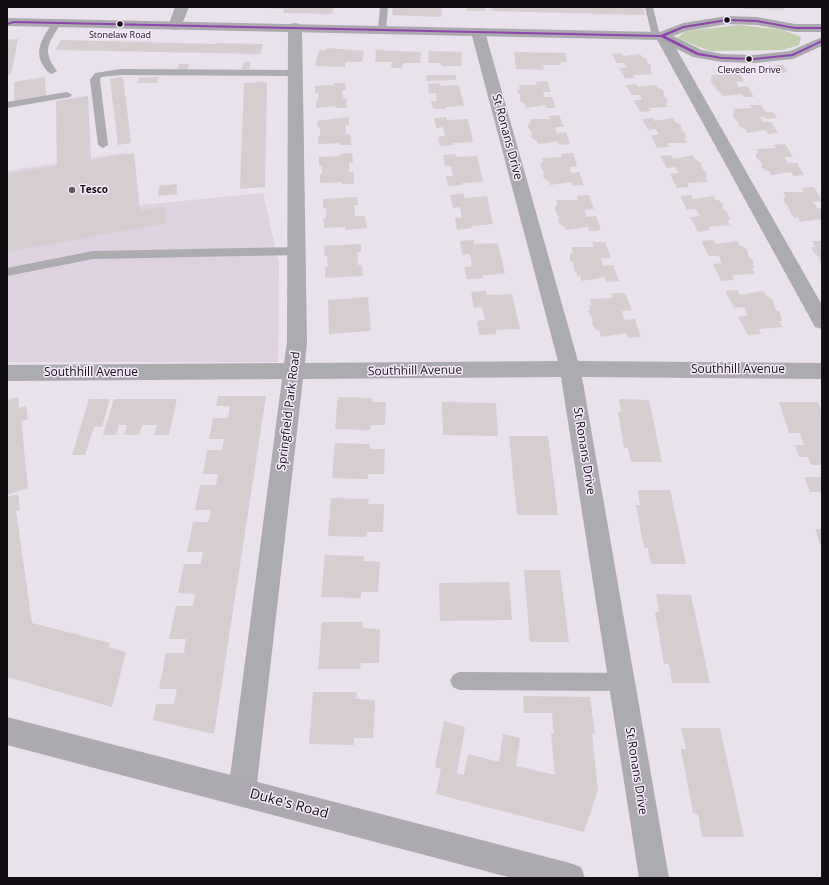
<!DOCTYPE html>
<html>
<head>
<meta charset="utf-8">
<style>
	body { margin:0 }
	#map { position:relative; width:829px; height:885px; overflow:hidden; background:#e9e1ec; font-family:"Open Sans",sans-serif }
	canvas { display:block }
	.frame { position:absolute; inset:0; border:8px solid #120e14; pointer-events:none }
</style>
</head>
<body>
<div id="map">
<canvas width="829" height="885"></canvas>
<div class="frame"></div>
</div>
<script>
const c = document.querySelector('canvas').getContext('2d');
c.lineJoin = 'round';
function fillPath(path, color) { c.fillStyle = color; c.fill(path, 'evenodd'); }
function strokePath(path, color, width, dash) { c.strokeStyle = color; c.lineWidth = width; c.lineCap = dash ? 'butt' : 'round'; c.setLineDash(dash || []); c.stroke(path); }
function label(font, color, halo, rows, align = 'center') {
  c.font = font + ' "Open Sans",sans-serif'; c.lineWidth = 3; c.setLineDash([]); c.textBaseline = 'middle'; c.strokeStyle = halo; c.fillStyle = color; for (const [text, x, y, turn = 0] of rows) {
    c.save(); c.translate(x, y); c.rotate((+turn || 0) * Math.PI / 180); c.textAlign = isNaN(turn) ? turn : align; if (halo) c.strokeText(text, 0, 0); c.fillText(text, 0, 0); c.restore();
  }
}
const commercial = new Path2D(`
	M123 153 131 206 263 193 279 264 278 362H7V171Z`);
const green = new Path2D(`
	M740 25 783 30 801 37 799 45 783 50 710 51 677 38 686 31Z`);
const building = new Path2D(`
	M267 7H334L332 14 283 13 284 9 267 8Z
	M393 7H442L441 17 392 15Z
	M467 7H485V11H467Z
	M491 7H643L645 15 492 11Z
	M743 7H783L784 10 744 9Z
	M18 39 11 74 7 75V40Z
	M61 40 215 44 216 43 263 44 260 54 55 50Z
	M327 48 364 51 362 62H345V67L315 66 319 50H327Z
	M376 50 421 52 420 63H403L402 68H391L392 62H375Z
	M429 51 462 52 461 66H441V63H428Z
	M514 52 566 53 567 62H560L561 65H543L544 70 516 69Z
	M621 53 623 56 640 54 642 57 647 59 648 64 651 65V70H650L652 74 633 75 635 78H625L619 68 627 67 624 63H617L612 54Z
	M244 62H251L249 69H242Z
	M179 64H189L187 70H177Z
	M775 65H783L788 72 780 73Z
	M727 71H738L744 81 736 82 739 87 747 86 754 97H744L742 94 723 96 721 93 716 90V87L711 82V78H713L711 75 729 74Z
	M426 75H456V80L427 81Z
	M45 77 46 97 14 102V82Z
	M123 77 131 143 118 145 110 79Z
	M159 77 157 83H137L139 78Z
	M547 81 551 92H543L544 97H552L556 108H546L545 105 526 108 525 104 520 101V95L517 92 518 89H520L519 85H537L536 82Z
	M267 82 265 187 240 189 244 83Z
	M334 83H345L346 90H342L343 99 346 98 347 108H336V106L316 108V100H318V93H315V86L334 85Z
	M439 83 440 86 459 85 464 106 445 107 446 109H433L431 101H437L436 93H429L428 84Z
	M636 84 638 87 656 85 658 88 663 90 664 96 667 98 668 103H666L668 107 649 108 651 111 640 112 634 100H642L640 95H632L626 85Z
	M88 96 91 160 134 153 140 211 164 206 166 223 7 252V174L57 166 56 101Z
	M750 105H761L766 112H773L777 118 766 119 765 117H760L763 122H771L778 133 768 134 766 130 747 133 745 129 739 126 738 122 733 117V113H735L733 109 752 108Z
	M559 115 564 127H555L557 133 566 132 570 144 559 145 558 141 538 144 536 140H534L531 137 532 133 528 127 529 124 531 123 530 119H550L548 116Z
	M349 117V125H346V134H350L351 145H339V143L318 144V136H320V128H318L317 121Z
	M447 117V120L468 119 473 142 453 143 454 145 440 146 438 137 445 136 443 127 436 128 434 118Z
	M653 118 654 121 673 118 675 122 681 125 682 131 685 132 686 138H684L687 143H667L669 147 657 148 651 135H659L656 129 648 130 642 119Z
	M785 144 793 157H784L788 163H797L804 175 794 176 791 172 771 175 769 171H766L762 168V163L756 157V153H758L756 149 776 148 774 145Z
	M352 153 353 162H349V172H354V184H342V182L320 183V174H322V165L319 166V157L340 156V154Z
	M573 153 577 166 569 167 571 173 579 172 584 185 573 186 571 182 550 185 549 181H547L543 177 544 173 540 166 541 162H543L542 158 562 157 561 154Z
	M455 154 456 157 477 156 483 182 462 183 463 185 448 186 446 176H453L451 166H445L443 155Z
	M671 155 673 159 693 155 695 159 701 163 703 170 706 171 707 177 705 178 708 182 687 183 689 187 677 188 670 174 679 173 675 167 667 168 660 156Z
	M177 184V194L158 196 159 186Z
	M814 187 822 201 813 202 818 209 822 208V219L800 222 798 217 795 218 791 214 788 206 784 202V198L786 197 783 192H804L802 188Z
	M464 194V198L487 196 493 224 472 226V228L457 230 455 218H462L460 207 453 208 450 195Z
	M589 195 594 209 585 210 587 217 596 216 601 230 589 231 588 227 566 230 564 226H562L558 222 559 217 555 210 556 205H558L556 200H578L577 196Z
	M691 195 693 199 714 196 716 200H718L723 204V208L728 213 730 220H727L730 225 708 227 710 230 698 232 690 217 700 216 696 209 687 210 680 196Z
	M357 197 358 205H354L355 216H365L367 228 345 230V227L324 228 323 218H326V208L323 209V199Z
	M474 240V244L498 243 505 274 483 275V278L467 279 464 267 472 266 470 254 462 255 460 241Z
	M713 240 716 244 737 241 740 246H742L747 250 749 258 753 260 754 268H752L755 274 732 275 734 280 721 281 713 264 722 263 719 256H709L701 241Z
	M812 241H822V266L818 256 813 252 812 247H815Z
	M592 242H605L611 258H601L603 266 613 265 619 281 606 282 605 277 582 281 580 276H577V273L574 271 573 262 570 261V253H573L571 247H594Z
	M361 244V252H357L358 265H362L363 276 325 278V267H328L327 256H325L324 246Z
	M737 290 740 295 763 291 766 296H768L773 300 774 306 776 310 780 312 782 321H779L783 327 759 329 761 334 748 335 738 317 748 315 744 307 734 308 725 291Z
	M486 291 487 295 512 294 520 329 496 330V334L479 335 477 321 485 320 482 307 474 308 471 292Z
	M612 293H625L632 310 622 311 624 320 635 319 641 337 628 338 626 333 601 337 599 330 597 331 593 326 592 322 593 320 588 311 590 308 589 305H592L589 299 613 298Z
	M368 297 371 331 329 334 328 300Z
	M218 396H266L214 734 153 720 156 704H174L177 689H159L166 653H184L186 639H169L176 606H193L195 594 178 593 184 564H201L203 552H187L193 522H208L210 516 211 510H195L200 485H216L218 474H203L207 450H222L224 439H209L213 418H228L230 406H216Z
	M18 397 19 408 26 406 28 419 21 421 28 488 7 495V400Z
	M338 397 372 398V402H386L385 425H371L370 430 335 429Z
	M89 399H110L102 427H94L85 455H72Z
	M114 399H177L169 435H154L157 425H142L139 435H124L127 425H119L116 435H103Z
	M619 399 649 400 662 462H631L628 448H624L618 412H621Z
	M442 402 496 403 498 436 443 435Z
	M779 402H818L822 411V465H811L808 457H799L795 445H804L800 433H789Z
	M509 436H548L558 515H517Z
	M335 443 370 444V449H385L384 474H368V479L332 478Z
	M804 477H822V496L820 492H810Z
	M638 490H670L686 564H651L648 548H644L636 505H640Z
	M18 494 20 510 16 511 32 623 110 643 108 647 126 652 112 707 7 677V497Z
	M331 498 369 499 368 504H384L383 532H367L366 537 328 536Z
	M815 529H822V550Z
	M325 555 364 556 363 561 380 562 378 592H361V598L321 597Z
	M524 570H560L569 642H530Z
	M509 582 512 620 440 621 439 583Z
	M656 594 691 595 710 683H672L669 664H664L655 612H659Z
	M322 622H363V628L380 629 379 663H361L360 669H318Z
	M313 692H357L356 699 375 700 373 738H354V745L309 744Z
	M523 696 590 697 595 734H592L598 790 584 832 436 794 441 769 435 767 444 721 465 727 457 773 464 775 468 754 499 762 503 734 520 738 516 766 555 775 551 734H554L552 713H524Z
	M681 728H720L744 837H702L698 814 693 813 681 749H686Z`);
const lane = new Path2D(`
	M380 7H388L386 30 382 33 378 30Z
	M645 7H653L660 36 659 38 656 39 652 36Z
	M57 20 61 23C49 44 41 49 57 71L52 74C48 73 45 69 43 65 33 50 45 34 54 21Z
	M121 69 295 70 300 73 295 76 121 75 101 77 100 80 108 145 103 148 98 145 90 80 95 73Z
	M67 92 72 95 70 97 7 108V102Z
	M296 247 300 248 302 251 300 254 296 255 93 259 7 276V268L93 251Z
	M459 672 622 673 628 676 631 682 628 688 622 691 459 690 453 687 450 681 453 675Z`);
const street = new Path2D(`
	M175 7H189L180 29 175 30 170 29 168 26Z
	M295 23 300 24 302 27 307 342 305 363 558 361 471 32 473 29 478 28 483 29 485 32 578 361 822 363V379L582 377 669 878H639L561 377 303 379 256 792 252 802 242 806 232 802 228 792 282 379 7 381V365L284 363 287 342 288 27 290 24Z
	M662 32 667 33 669 36 822 305V329L815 327 655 36 657 33Z`);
const secondary = new Path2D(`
	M727 16 757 17 795 24H822V32H795L757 25 727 24 686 31 673 36 702 50 722 54 754 55 790 51 822 37V46L793 59 754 63 722 62 693 57 659 40 7 26V18L660 32 683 23Z
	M7 717 570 863 581 867 585 878H512L7 745Z`);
const bus1 = new Path2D(`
	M727 19 757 20 795 27H822V29H795L757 22 727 21 684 28 665 36 699 53 722 57 754 58 792 54 822 40V42L793 56 754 60 722 59 697 55 661 37 14 23 7 25V23L14 21 661 35 683 26Z`);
const markers = [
	[727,20,3.5,"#120e14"],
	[120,24,3.5,"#120e14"],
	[749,59,3.5,"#120e14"],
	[72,190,4,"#5d5860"]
];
const farBusnames = [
	["Stonelaw Road",120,35],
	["Cleveden Drive",749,70]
];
const farPoinames = [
	["Tesco",80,190]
];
const streetNames = [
	["St Ronans Drive",507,137,75],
	["Southhill Avenue",738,370],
	["Southhill Avenue",415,371,-1],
	["Southhill Avenue",91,373],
	["Springfield Park Road",289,411,-83],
	["St Ronans Drive",584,451,81],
	["St Ronans Drive",636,771,81]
];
const nearStreetnames = [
	["Duke's Road",289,804,15]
];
fillPath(commercial, '#ded1e0');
fillPath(green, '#c3cfae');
fillPath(building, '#d5cdd0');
fillPath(lane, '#acabb0');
fillPath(street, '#acabb0');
fillPath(secondary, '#acaab0');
fillPath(bus1, '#8e44ad');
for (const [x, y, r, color] of markers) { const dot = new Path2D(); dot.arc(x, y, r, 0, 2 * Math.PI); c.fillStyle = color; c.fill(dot); strokePath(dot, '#f7ebfd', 1.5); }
label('9px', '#120e14', '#f7ebfd', farBusnames);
label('bold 10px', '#120e14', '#f7ebfd', farPoinames, 'left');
label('12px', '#120e14', '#f7ebfd', streetNames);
label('14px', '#120e14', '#f7ebfd', nearStreetnames);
</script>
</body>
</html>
